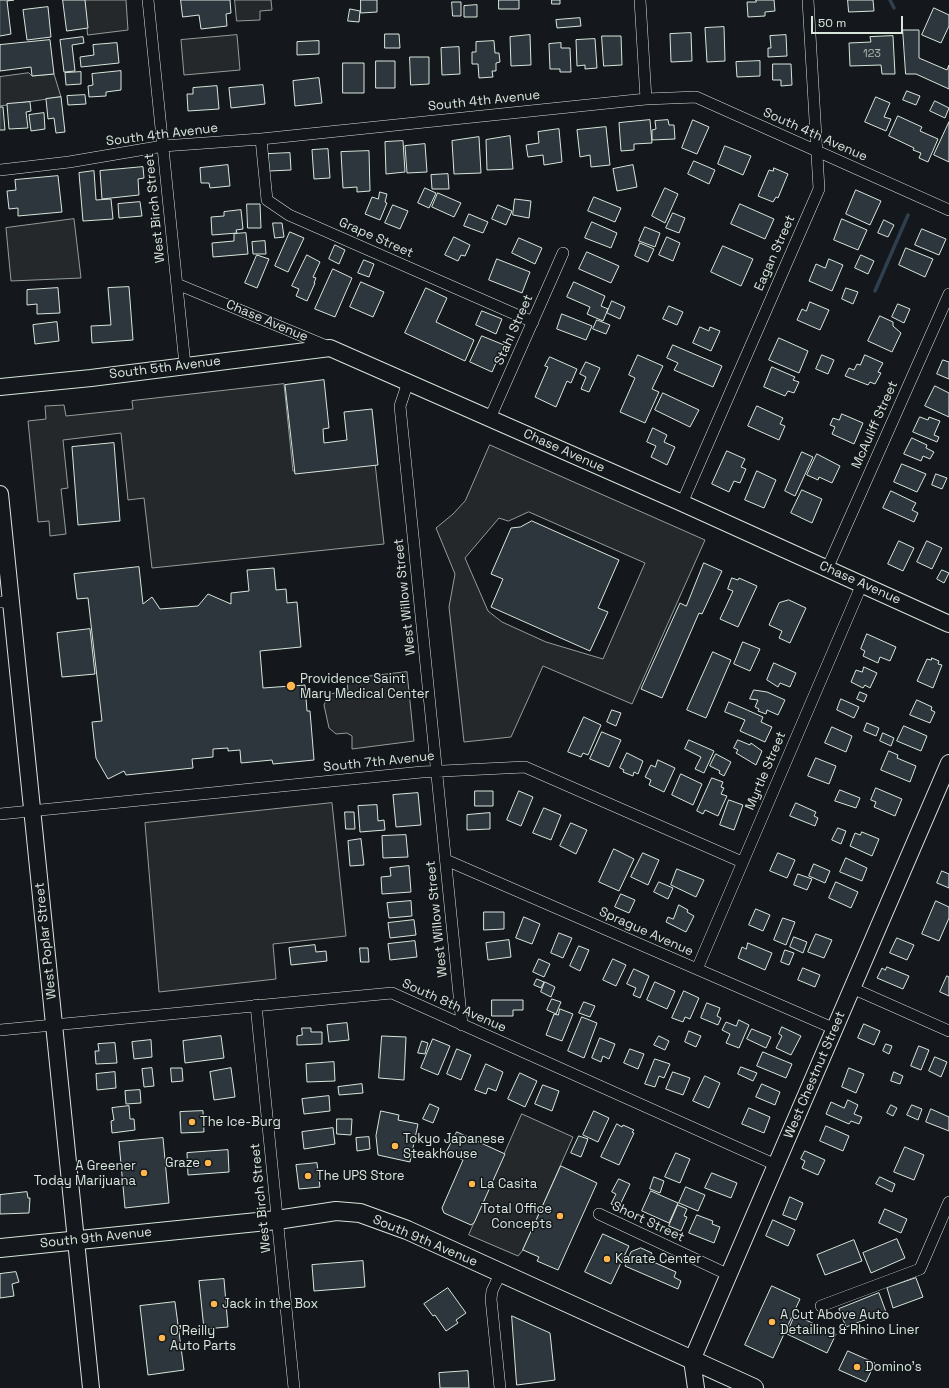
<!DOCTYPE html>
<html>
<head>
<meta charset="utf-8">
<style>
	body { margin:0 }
	#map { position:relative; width:949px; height:1388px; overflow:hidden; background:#14181c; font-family:"Space Grotesk",sans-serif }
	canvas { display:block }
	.scale { position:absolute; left:811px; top:16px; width:92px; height:18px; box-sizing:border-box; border:2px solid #d8e6dc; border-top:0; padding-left:5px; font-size:12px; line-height:14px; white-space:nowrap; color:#d8e6dc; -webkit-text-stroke:3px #14181c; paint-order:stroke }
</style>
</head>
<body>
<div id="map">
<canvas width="949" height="1388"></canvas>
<div class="scale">50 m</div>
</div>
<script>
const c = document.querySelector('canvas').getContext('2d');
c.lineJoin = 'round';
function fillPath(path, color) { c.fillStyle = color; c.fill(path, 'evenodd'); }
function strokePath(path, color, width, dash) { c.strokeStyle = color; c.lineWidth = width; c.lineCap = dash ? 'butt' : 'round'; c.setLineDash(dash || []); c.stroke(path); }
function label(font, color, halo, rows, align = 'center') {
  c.font = font + ' "Space Grotesk",sans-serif'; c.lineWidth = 3; c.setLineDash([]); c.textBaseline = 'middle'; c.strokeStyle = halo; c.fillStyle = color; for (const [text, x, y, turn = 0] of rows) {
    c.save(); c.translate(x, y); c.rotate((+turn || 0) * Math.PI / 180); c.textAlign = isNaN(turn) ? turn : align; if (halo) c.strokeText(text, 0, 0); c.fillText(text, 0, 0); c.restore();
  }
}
const parking = new Path2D(`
	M85 0H126L128 30 88 35Z
	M235 0H271L272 10 260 11V20L237 21Z
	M237 35 240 70 184 75 181 40Z
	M29 73 32 76 54 74 61 97 0 106V77Z
	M74 219 81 278 11 281 6 228Z
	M284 384 293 471 375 463 384 544 152 568 144 498 128 500 121 433 63 440 68 488 61 489 66 534 50 536 49 521 38 522 28 421 46 419 45 406 64 405 66 416 133 409 132 401Z
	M490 445 705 540 632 704 543 666 511 737 464 742 449 607 455 574 436 528 453 514 465 501ZM529 512 645 563 603 659 546 642 502 622 488 611 465 558 499 518 508 521Z
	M407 672 414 741 352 749V736L347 733 336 734 329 728 324 705 329 694 348 691 347 679Z
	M332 803 346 936 273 944 276 979 159 992 145 823Z
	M522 1114 573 1137 523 1250 518 1256 469 1235Z`);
const stream = new Path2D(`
	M890 0 894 8
	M875 291 908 215`);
const building = new Path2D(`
	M0 0H14L7 1 11 34 0 36Z
	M63 0H85L88 28 67 31Z
	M181 0H230L231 13 226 14 227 26 201 29 199 15 183 17Z
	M361 0H377V12L361 13Z
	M499 0H519V9H499Z
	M552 0H560V4H552Z
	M756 0H774L775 11 765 12V16L748 17 747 2H756Z
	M848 0H873L874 11 849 12Z
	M452 2H461V16H453Z
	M477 5V17H464V6Z
	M48 7 51 37 27 40 23 10Z
	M934 8 949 15V26L941 43 922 35Z
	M350 9 360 11 359 22 348 21Z
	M580 18 581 26 557 28 556 20Z
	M724 27 725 61 707 62 705 28Z
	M903 30H919V58L947 70 949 65V89L916 74H906Z
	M691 33 692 61 671 62 670 34Z
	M385 34H399L400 48H385Z
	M530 35 531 65 511 66 510 37Z
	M786 35 787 56 768 57V48H771L770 36Z
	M602 36H621L622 65 604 66Z
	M893 36 895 74H882L881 65 850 66 849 43 871 42 870 37Z
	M83 37 84 43 72 45 75 71 64 72 60 40Z
	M595 39 597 68 585 69V65L577 66 576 40Z
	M50 40 54 74 32 76 31 67 0 71V45Z
	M319 41V54L297 55V42Z
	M494 41 495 53H499L500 62 496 63V71H492L493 77 479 78 478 64H472V52H476V42Z
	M117 43 119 63 81 67 80 57 94 55 93 45Z
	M561 43V48H570L571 72H560V69H550L549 44Z
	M459 47 460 74 442 75 441 48Z
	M410 57H429V84L411 85Z
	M376 61H395V88H376Z
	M760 61V76L737 77 736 62Z
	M343 63H364V93H343Z
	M773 64H791L792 85 781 86V80H773Z
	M121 71V90L106 92V96L89 97 88 86 93 85 92 74Z
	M81 72V84L66 85 65 73Z
	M319 78 322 103 295 106 293 81Z
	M263 85 265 104 231 108 229 88Z
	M217 86 219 109 188 111 187 94H193V88Z
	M907 91 920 96 916 105 903 100Z
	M85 95 86 104 68 105 67 96Z
	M61 97 65 132 56 133 54 118 48 119 46 99Z
	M876 97 890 103 884 117 891 119 886 131 865 122Z
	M935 101 949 108 945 118 930 111Z
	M30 102 31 111 26 112 28 128 9 129 7 104Z
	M0 107H3L5 130H0Z
	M44 113 45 129 31 131 29 115Z
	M898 116 922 127 920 131 938 139 928 162 919 158 921 153 913 150 914 148 889 136Z
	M650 120 652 143 634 144V150L621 151 619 123Z
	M668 120 669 125H674L675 139 652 140V130L656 129 655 121Z
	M693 120 709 127 697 154 682 148Z
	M949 122V162L934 155Z
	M606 127 610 165 591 167 590 155 580 157 577 130Z
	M559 129 562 162 544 165 543 155 528 157 526 145 539 143 538 132Z
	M510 136 513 169 487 170 486 140Z
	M479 137 481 173 454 174 452 141Z
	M403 141 405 172 386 174 385 142Z
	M425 144 427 172 407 173 405 146Z
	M725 146 751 156 743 175 718 164Z
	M328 149 330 178 314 179 312 150Z
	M369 151 370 191 357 192V187L343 188 341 152Z
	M290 153 291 170 269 171 268 154Z
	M694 161 715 170 709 184 688 174Z
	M228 165 230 186 210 188 209 183H201L200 168Z
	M633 165 637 187 617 191 613 169Z
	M143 167 144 178 138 179 139 195 102 199 100 171Z
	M774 168 788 174 778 198 776 197 773 202 758 196 769 170 773 171Z
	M94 171 96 200 111 199 113 219 83 221 79 173Z
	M448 174 449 189H432L431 175Z
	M58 176 62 212 18 216V208L9 209 7 191 16 190 15 180Z
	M425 188 436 193 429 208 418 203Z
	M665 188 678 194 665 223 652 216Z
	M856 190 881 201 870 225 846 214Z
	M380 192 387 194 385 202 387 203 380 220 365 214 372 197 378 199Z
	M438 193 461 203 454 217 432 207Z
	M594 197 621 208 615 222 588 211Z
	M515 199 531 201 529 218 513 215Z
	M140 202 142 216 119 218 118 204Z
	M247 204H260L261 228H248Z
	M740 204 774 219 765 239 731 224Z
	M393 205 408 211 400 229 385 223Z
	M498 205 512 211 506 225 492 219Z
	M241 210 243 229 236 230 237 233 212 235 211 217 224 216V212Z
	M673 213 685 218 679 233 666 228Z
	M469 214 488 222 483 233 464 226Z
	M842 219 867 230 858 250 834 240Z
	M884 220 894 225 888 237 878 233Z
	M592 222 617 233 611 248 585 238Z
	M273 223H282L284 237 275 238Z
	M645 227 660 233 655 247 639 241Z
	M922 229 946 239 939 255 915 245Z
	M290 232 304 238 288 272 275 266Z
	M246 233 248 254 213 257 212 243 234 241V234Z
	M454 237 470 245 465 256 461 255 458 261 445 255Z
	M667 237 680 243 673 261 659 255Z
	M519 238 542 248 535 264 512 253Z
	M265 241 266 254H253L252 242Z
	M640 243 654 249 648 262 635 256Z
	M335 245 345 250 339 264 329 259Z
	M723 246 753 259 741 286 711 272Z
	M906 248 933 259 925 277 899 265Z
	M587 252 619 266 611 283 579 269Z
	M257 255 269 259 257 288 245 283Z
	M307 255 320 262 313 277 316 278 314 283H315L307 301 296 296 299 289 292 286Z
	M861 255 874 261 868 274 855 268Z
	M497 259 530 272 522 293 489 280Z
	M829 259 843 265 832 291 809 281 816 264 825 268Z
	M364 260 374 264 369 277 358 273Z
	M333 269 352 278 335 317 315 309Z
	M361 282 384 292 373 317 350 307Z
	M574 282 605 296 601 306 608 309 603 321 587 314 590 307 567 297Z
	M129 287 133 340 92 343 91 326 111 325 108 288Z
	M58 288 60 313 37 314V304L27 305V290Z
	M426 288 447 298 436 322 474 340 465 361 405 333Z
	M846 288 858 292 853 304 842 299Z
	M612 301 625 307 620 319 607 313Z
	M810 302 829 310 820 330 797 320 802 309 806 311Z
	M898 304 910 309 904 323 892 317Z
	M669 306 683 312 677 325 663 319Z
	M482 311 502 319 496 334 476 325Z
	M562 314 592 326 586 340 557 329Z
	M880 316 893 322V326L901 333 892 352 868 341Z
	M597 320 610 325 606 334 593 329Z
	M57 322 59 341 35 344 33 325Z
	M700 327 709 331 710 327 720 331 711 351 693 343Z
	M482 336 504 345 492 372 470 362Z
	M779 338 808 351 799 373 769 360Z
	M673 345 722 366 713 387 674 370 678 363 667 358Z
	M638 355 663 366 652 389 659 392 645 423 620 412 635 378 629 375Z
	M822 355 834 360 828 374 816 369Z
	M865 355 883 363 878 372 881 373 875 384 870 382 868 385 845 376 849 368 854 370 857 364 860 365Z
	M550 357 577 369 571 383 567 381 556 407 535 397 548 367 545 366Z
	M943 360 949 362V379L937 374Z
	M586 362 600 368 589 392 581 389 586 377 580 374Z
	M772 367 795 377 793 380 799 382 794 393 788 391 785 396 764 387Z
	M324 380 329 428 323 429 324 443 347 440 344 412 372 409 378 465 295 474 285 385Z
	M935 386 949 393V417L925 406Z
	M663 393 699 410 690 427 655 410Z
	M757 406 783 418 780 424 785 426 779 440 748 426Z
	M842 414 863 423 854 444 832 434 835 427 830 425 833 418 839 420Z
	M920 417 928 420 929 417 940 421 934 435 939 437 937 442 913 432Z
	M653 428 667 435 664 442 675 447 667 465 651 457 656 446 647 442Z
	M912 438 927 445 926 448 934 452 930 459 923 456 921 461 904 454Z
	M114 443 120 521 78 525 72 447Z
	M727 451 745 459 741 467 746 469 740 483 734 481 729 492 712 484Z
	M802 452 813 457 795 496 785 491Z
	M817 454 840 466 832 483 819 477 818 480 807 475Z
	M902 464 926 474 917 492 894 482Z
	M757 471 776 480 764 508 745 500Z
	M936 474 947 478 942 489 932 485Z
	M802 490 822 499 812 523 791 513Z
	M891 491 916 503 912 510 918 513 914 522 883 508Z
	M532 521 619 560 598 608 608 612 590 651 491 607 503 579 491 574 511 528 520 527Z
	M899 541 914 548 903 571 888 564Z
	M927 541 942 548 932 569 917 562Z
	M704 563 722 571 702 614 699 613 662 698 641 689 680 603 686 606Z
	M139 567 143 604 152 597 160 609 198 606 208 594 231 604V593L249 591 247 570 274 568 276 590 286 589 287 603 297 602 301 647 260 651 263 688 305 685 307 711H310L314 760 273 764 272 760 241 763 240 750 228 751V748L213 749V757L192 759 193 768 126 775 124 771 108 779 96 758 92 722 102 721 88 598 77 599 74 574Z
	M942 570 949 573 944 583 937 579Z
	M732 578 738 580 739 578 757 586 738 627 720 619 733 591 728 589Z
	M789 600 806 608 790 643 779 638 782 631 769 625 779 603Z
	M90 629 95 674 62 677 57 633Z
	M867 634 896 647 890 661 880 657 878 663 863 656 865 651 861 649Z
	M743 642 760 649 750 671 734 664Z
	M713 652 731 660 706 718 687 710Z
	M932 658 939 661 938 664 942 665 933 688 917 681 927 659 931 660Z
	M774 663 796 673 790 687 780 683 778 687 767 680Z
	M864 667 877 673 870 688 865 685 863 688 851 682 856 670 862 672Z
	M754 690 767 692 785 700 778 715 767 710 766 714 758 711 759 709 755 707 758 700 750 699Z
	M860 692 867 695 864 702 857 699Z
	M841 699 859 707 854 718 837 710Z
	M917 700 932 707 931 710 935 712 930 723 910 715Z
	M729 702 763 717 761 722 772 727 765 742 740 731 745 720 725 712Z
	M612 710 621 713 616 726 607 722Z
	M584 717 601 725 588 755 583 753 581 757 568 752Z
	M867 723 879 728 876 736 864 731Z
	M904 726 927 736 921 751 897 741Z
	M832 727 852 736 846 752 825 743Z
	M602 732 621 740 609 767 590 759Z
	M883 733 894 738 891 746 880 741Z
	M689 740 714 751 704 773 695 769 701 757 685 749Z
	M738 740 750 745 751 743 762 751 756 765 736 753 738 750 734 748Z
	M889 751 898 755 897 758 916 766 910 782 881 770Z
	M627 753 643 761 638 774 634 772 633 776 623 772 624 770 620 768Z
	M716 754 731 762 724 776 719 773 720 771 710 766Z
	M816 758 836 766 829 784 808 776Z
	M658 760 675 768 664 792 649 785 651 780 645 777 651 765 655 767Z
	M681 774 702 784 693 805 672 795Z
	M712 778 723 782 721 787 724 788 721 794 727 796 718 816 705 810 703 814 697 811Z
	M876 788 902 799 895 816 874 807 876 802 871 800Z
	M840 790 860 798 856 808 835 801Z
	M475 791H493V806H475Z
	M519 791 533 797 521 826 507 820Z
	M418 793 421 825 396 827 393 795Z
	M729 800 743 805 734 830 720 825Z
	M796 803 816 812 814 816 818 818 815 826 790 816Z
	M377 805 378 821 384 820 385 830 360 832 358 806Z
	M544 808 561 815 551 840 533 833Z
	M345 812H354L355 829H346Z
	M490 813V829L467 830V815Z
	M571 823 587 830 576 854 560 846Z
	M838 828 846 831 841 844 832 840Z
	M862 832 879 839 872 856 850 846 855 833 860 835Z
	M406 835 408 857 383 858 382 836Z
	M361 839 364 865 350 866 348 841Z
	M614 849 634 859 619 891 599 882Z
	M643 853 659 860 648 885 631 877Z
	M778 853 795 860 787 878 770 871Z
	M846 858 867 868 862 881 840 872Z
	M814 864 830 871 825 883 809 876Z
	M409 866 411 892 382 894 381 877 391 876 390 868Z
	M677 869 704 880 696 897 671 885Z
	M942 871 949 874V888L937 883Z
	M798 874 812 879 807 890 794 885Z
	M659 882 673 888 668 899 654 892Z
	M836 882 858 892 851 908 829 898Z
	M621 894 635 900 629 913 615 907Z
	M411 901 412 916 389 918 387 903Z
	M936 901 949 907V918L939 941 922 934Z
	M679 905 688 910 687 912 694 916 686 932 666 922 668 917 673 919Z
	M756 909 770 915 763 931 749 925Z
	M484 912H504V929L484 930Z
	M524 917 540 924 532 944 516 938Z
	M783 918 795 922 786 945 774 940Z
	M414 920 416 935 390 938 388 923Z
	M559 933 572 938 563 958 551 953Z
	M816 934 832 940 824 958 808 952Z
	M794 937 807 942 803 953 790 947Z
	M897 938 914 945 907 960 890 953Z
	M509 940 511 957 488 960 486 943Z
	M415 941 417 957 390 960 388 944Z
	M748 943 772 953 765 970 738 958 742 947 746 949Z
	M315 945 316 952 326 951 327 961 291 965 289 948Z
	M579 946 589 950 580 971 570 966Z
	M360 948H368L369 962H361Z
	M785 950 794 953 789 965 781 962Z
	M539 959 550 964 544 977 533 972Z
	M613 959 626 965 616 986 603 980Z
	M887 967 909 976 903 989 877 978 882 968 885 970Z
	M803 968 820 975 815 987 798 980Z
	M634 969 649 976 640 998 633 995 636 988 627 984Z
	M947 976 949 977V996L940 992Z
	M537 979 544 982 541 988 534 985Z
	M545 982 555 987 551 997 541 992Z
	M655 982 675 991 667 1009 647 1000Z
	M684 991 699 998 690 1019 685 1017 683 1022 672 1018Z
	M552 999 561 1002 556 1014 547 1010Z
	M492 1000H523V1010H513V1016H492Z
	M584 1002 595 1006 590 1017 579 1013Z
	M707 1003 720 1008 717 1016 721 1018 718 1025 701 1018Z
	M560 1009 573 1014 562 1041 546 1035 554 1014 558 1015Z
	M582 1017 597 1023 584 1058 568 1051Z
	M739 1020 749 1025 739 1048 726 1043 730 1034 722 1030 726 1022 736 1026Z
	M347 1023 349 1040 329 1042 327 1025Z
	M864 1024 880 1031 874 1045 858 1038Z
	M782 1027 801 1036 791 1055 776 1048 782 1036 779 1034Z
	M302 1028H311V1032H322V1044L297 1045V1036L302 1035Z
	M752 1029 771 1037 766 1048 747 1039Z
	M689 1031 701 1036 696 1047 685 1042Z
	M221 1036 224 1058 185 1063 183 1041Z
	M382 1036 406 1037 404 1080 379 1078Z
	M659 1036 669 1041 665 1050 654 1045Z
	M600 1038 615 1044 609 1059 603 1056 601 1062 592 1058Z
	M433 1039 450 1046 438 1075 421 1068Z
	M151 1040 152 1057 134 1059 132 1042Z
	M422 1041 428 1043 425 1054 418 1053Z
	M115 1043 117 1063 96 1064 95 1051H99L98 1044Z
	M886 1044 892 1046 889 1054 883 1051Z
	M919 1046 929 1050 921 1070 911 1066Z
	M457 1049 471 1055 461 1080 447 1074Z
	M630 1049 644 1054 638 1069 624 1063Z
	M763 1052 792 1064 786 1078 757 1066Z
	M935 1057 947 1062 941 1077 929 1071Z
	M655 1059 670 1064 664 1078 659 1076 655 1087 645 1084Z
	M334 1062 335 1081 307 1082 306 1064Z
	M486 1064 503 1072 496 1091 488 1088 486 1094 475 1090Z
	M741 1067 757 1073 753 1081 738 1074Z
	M152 1068 154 1086 144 1087 142 1069Z
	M171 1068H182L183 1081 172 1082Z
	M231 1068 235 1097 214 1100 210 1072Z
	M849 1068 864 1074 856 1093 842 1087Z
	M115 1072 116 1088 97 1090 96 1074Z
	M673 1072 690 1078 683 1095 666 1089Z
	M894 1072 903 1076 900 1084 891 1081Z
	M520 1073 537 1081 525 1107 508 1099Z
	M705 1076 720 1083 709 1108 693 1101Z
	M362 1084 363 1093 339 1095 338 1087Z
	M762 1084 780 1092 775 1105 756 1097Z
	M543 1085 559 1091 552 1111 535 1104Z
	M140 1090 141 1103 126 1104 125 1091Z
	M329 1096 330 1111 304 1114 302 1099Z
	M848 1100 858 1105 854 1114 862 1117 859 1124 851 1121 849 1124 826 1114 831 1102 844 1108Z
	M430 1104 439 1108 433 1123 423 1119Z
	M891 1105 897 1108 893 1116 887 1113Z
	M912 1105 922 1109 918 1120 907 1115Z
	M129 1106 130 1119H134L135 1130 112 1133 111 1121 114 1120 112 1108Z
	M749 1108 770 1117 764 1133 742 1124Z
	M931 1109 949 1117V1131L926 1122Z
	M203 1111 204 1132 181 1133 180 1112Z
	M381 1111 399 1115 398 1120 418 1124 410 1162 378 1155 376 1136Z
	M594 1111 609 1118 598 1142 583 1135Z
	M337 1119H352L351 1135 337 1134Z
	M617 1124 622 1127 623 1125 634 1130 632 1132 634 1133 619 1165 601 1157Z
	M826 1126 849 1136 843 1151 820 1141Z
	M333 1128 335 1144 304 1149 302 1132Z
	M457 1132 505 1154 474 1223 471 1225 444 1213 442 1208 463 1160 446 1153Z
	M579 1136 588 1139 581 1157 571 1153Z
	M369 1137 370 1149 357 1151 356 1138Z
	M163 1138 169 1203 125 1208 119 1142Z
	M905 1147 924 1155 914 1180 894 1172Z
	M228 1150 229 1172 188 1175 187 1153Z
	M805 1151 825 1160 818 1175 802 1168 805 1161 801 1159Z
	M676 1153 690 1159 680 1183 665 1177Z
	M317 1163 320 1187 299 1189 296 1165Z
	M561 1166 597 1183 558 1270 537 1261 539 1257 523 1250Z
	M712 1173 737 1183 731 1198 705 1188Z
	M654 1177 664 1181 660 1193 650 1189Z
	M880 1177 895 1184 892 1192 876 1184Z
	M619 1179 630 1184 619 1207 611 1204 616 1194 612 1192Z
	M686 1187 705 1195 698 1211 679 1203Z
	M651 1191 678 1203 669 1223 642 1211Z
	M27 1192 28 1198H30L29 1213 0 1214V1195Z
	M790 1197 803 1203 796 1220 783 1215Z
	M678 1205 687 1209 684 1216 687 1217 681 1231 669 1226Z
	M885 1209 907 1219 901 1233 879 1223Z
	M697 1215 713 1221 712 1224 720 1227 714 1243 689 1233Z
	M773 1220 795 1230 788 1246 766 1236Z
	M603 1234 629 1246 611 1284 585 1272Z
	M897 1239 905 1258 871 1273 863 1253Z
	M854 1240 862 1261 825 1275 817 1255Z
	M641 1248 652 1253 649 1260 676 1272 674 1277 681 1281 678 1289 625 1266 631 1252Z
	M363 1261 365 1287 314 1291 312 1265Z
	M16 1272 19 1282 12 1284 14 1296 0 1298V1274Z
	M916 1278 923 1297 893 1308 887 1288Z
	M224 1279 228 1327 204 1329 199 1281Z
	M772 1286 800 1299 773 1358 745 1345Z
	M448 1288 466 1313 456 1320 458 1323 446 1331 435 1315 433 1316 424 1304Z
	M879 1293 886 1312 846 1327 839 1309Z
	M175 1302 184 1370 148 1375 140 1306Z
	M795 1315 836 1334 827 1353 787 1334Z
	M512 1316 550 1333 555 1380 517 1385Z
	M848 1351 875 1363 866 1382 839 1370Z
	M468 1371 469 1388H440L439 1373Z`);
const street = new Path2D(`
	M148 0 185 365
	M640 0 646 99
	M261 139 267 200 289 215 533 322
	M0 170 69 162 163 146 261 139 646 99 696 97 949 210
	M177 284 329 347
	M408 382 400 406 462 1025
	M490 418 563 253
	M682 503 819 189 808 0
	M827 569 949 294
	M0 602H11
	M0 814 422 772 525 767 742 862
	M446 860 835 1029
	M697 969 862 584
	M852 988 949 1031
	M256 1005 294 1388
	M0 1030 392 993 776 1165
	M599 1214 729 1275
	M821 1306 920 1269 949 1202
	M500 1388 491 1299 492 1291 500 1274`);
const secondary = new Path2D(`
	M0 387 91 378 330 348 682 503 949 624
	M0 494 91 1388
	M696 1388 692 1360 949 763`);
const primary = new Path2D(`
	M0 1248 277 1220 336 1211 360 1213 407 1230 754 1388`);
const markers = [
	[291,686,5,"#ffb74d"],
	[192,1122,4,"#ffb74d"],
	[395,1146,4,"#ffb74d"],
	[208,1163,4,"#ffb74d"],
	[144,1173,4,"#ffb74d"],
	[308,1176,4,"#ffb74d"],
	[472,1184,4,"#ffb74d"],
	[560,1216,4,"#ffb74d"],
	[607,1259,4,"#ffb74d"],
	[214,1304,4,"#ffb74d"],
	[772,1322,4,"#ffb74d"],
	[162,1338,4,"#ffb74d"],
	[857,1367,4,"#ffb74d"]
];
const numberNames = [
	["123",872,54]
];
const streetNames = [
	["South 4th Avenue",484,101,-6],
	["South 4th Avenue",162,135,-7],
	["South 4th Avenue",815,135,24],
	["West Birch Street",155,208,-96],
	["Grape Street",376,238,24],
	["Eagan Street",775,253,-66],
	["Chase Avenue",267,321,23],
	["Stahl Street",514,330,-66],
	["South 5th Avenue",165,368,-7],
	["McAuliff Street",875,425,-66],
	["Chase Avenue",564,451,24],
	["Chase Avenue",860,583,24],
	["West Willow Street",405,597,-96],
	["South 7th Avenue",379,762,-6],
	["Myrtle Street",766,771,-67],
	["West Willow Street",437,919,-96],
	["Sprague Avenue",646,932,24],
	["West Poplar Street",46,941,-96],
	["South 8th Avenue",454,1006,24],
	["West Chestnut Street",815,1075,-67],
	["West Birch Street",261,1198,-96],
	["Short Street",648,1222,25],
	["South 9th Avenue",96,1238,-6],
	["South 9th Avenue",425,1241,23]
];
const poiNames = [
	["Providence Saint",300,679],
	["Mary Medical Center",300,694],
	["The Ice-Burg",200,1122],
	["Tokyo Japanese",403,1139],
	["Steakhouse",403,1154],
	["Graze",200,1163,"right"],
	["A Greener",136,1166,"right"],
	["Today Marijuana",136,1181,"right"],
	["The UPS Store",316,1176],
	["La Casita",480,1184],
	["Total Office",552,1209,"right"],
	["Concepts",552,1224,"right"],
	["Karate Center",615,1259],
	["Jack in the Box",222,1304],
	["A Cut Above Auto",780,1315],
	["Detailing & Rhino Liner",780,1330],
	["O'Reilly",170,1331],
	["Auto Parts",170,1346],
	["Domino's",865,1367]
];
fillPath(parking, '#24282b');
strokePath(parking, '#939e99', 1);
strokePath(stream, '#2f3f4d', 3.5);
fillPath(building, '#2c363c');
strokePath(building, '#d8e6dc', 1);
strokePath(street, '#d8e6dc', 12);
strokePath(secondary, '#d8e6dc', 18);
strokePath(primary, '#d8e6dc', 20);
strokePath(street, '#14181c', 11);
strokePath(secondary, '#14181c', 16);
strokePath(primary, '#14181c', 18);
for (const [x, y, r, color] of markers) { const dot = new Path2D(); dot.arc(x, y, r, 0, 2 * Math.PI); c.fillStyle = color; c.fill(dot); strokePath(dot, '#14181c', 1.5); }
label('11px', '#adbab4', null, numberNames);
label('13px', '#d8e6dc', '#14181c', streetNames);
label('13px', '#d8e6dc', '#14181c', poiNames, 'left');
</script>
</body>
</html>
